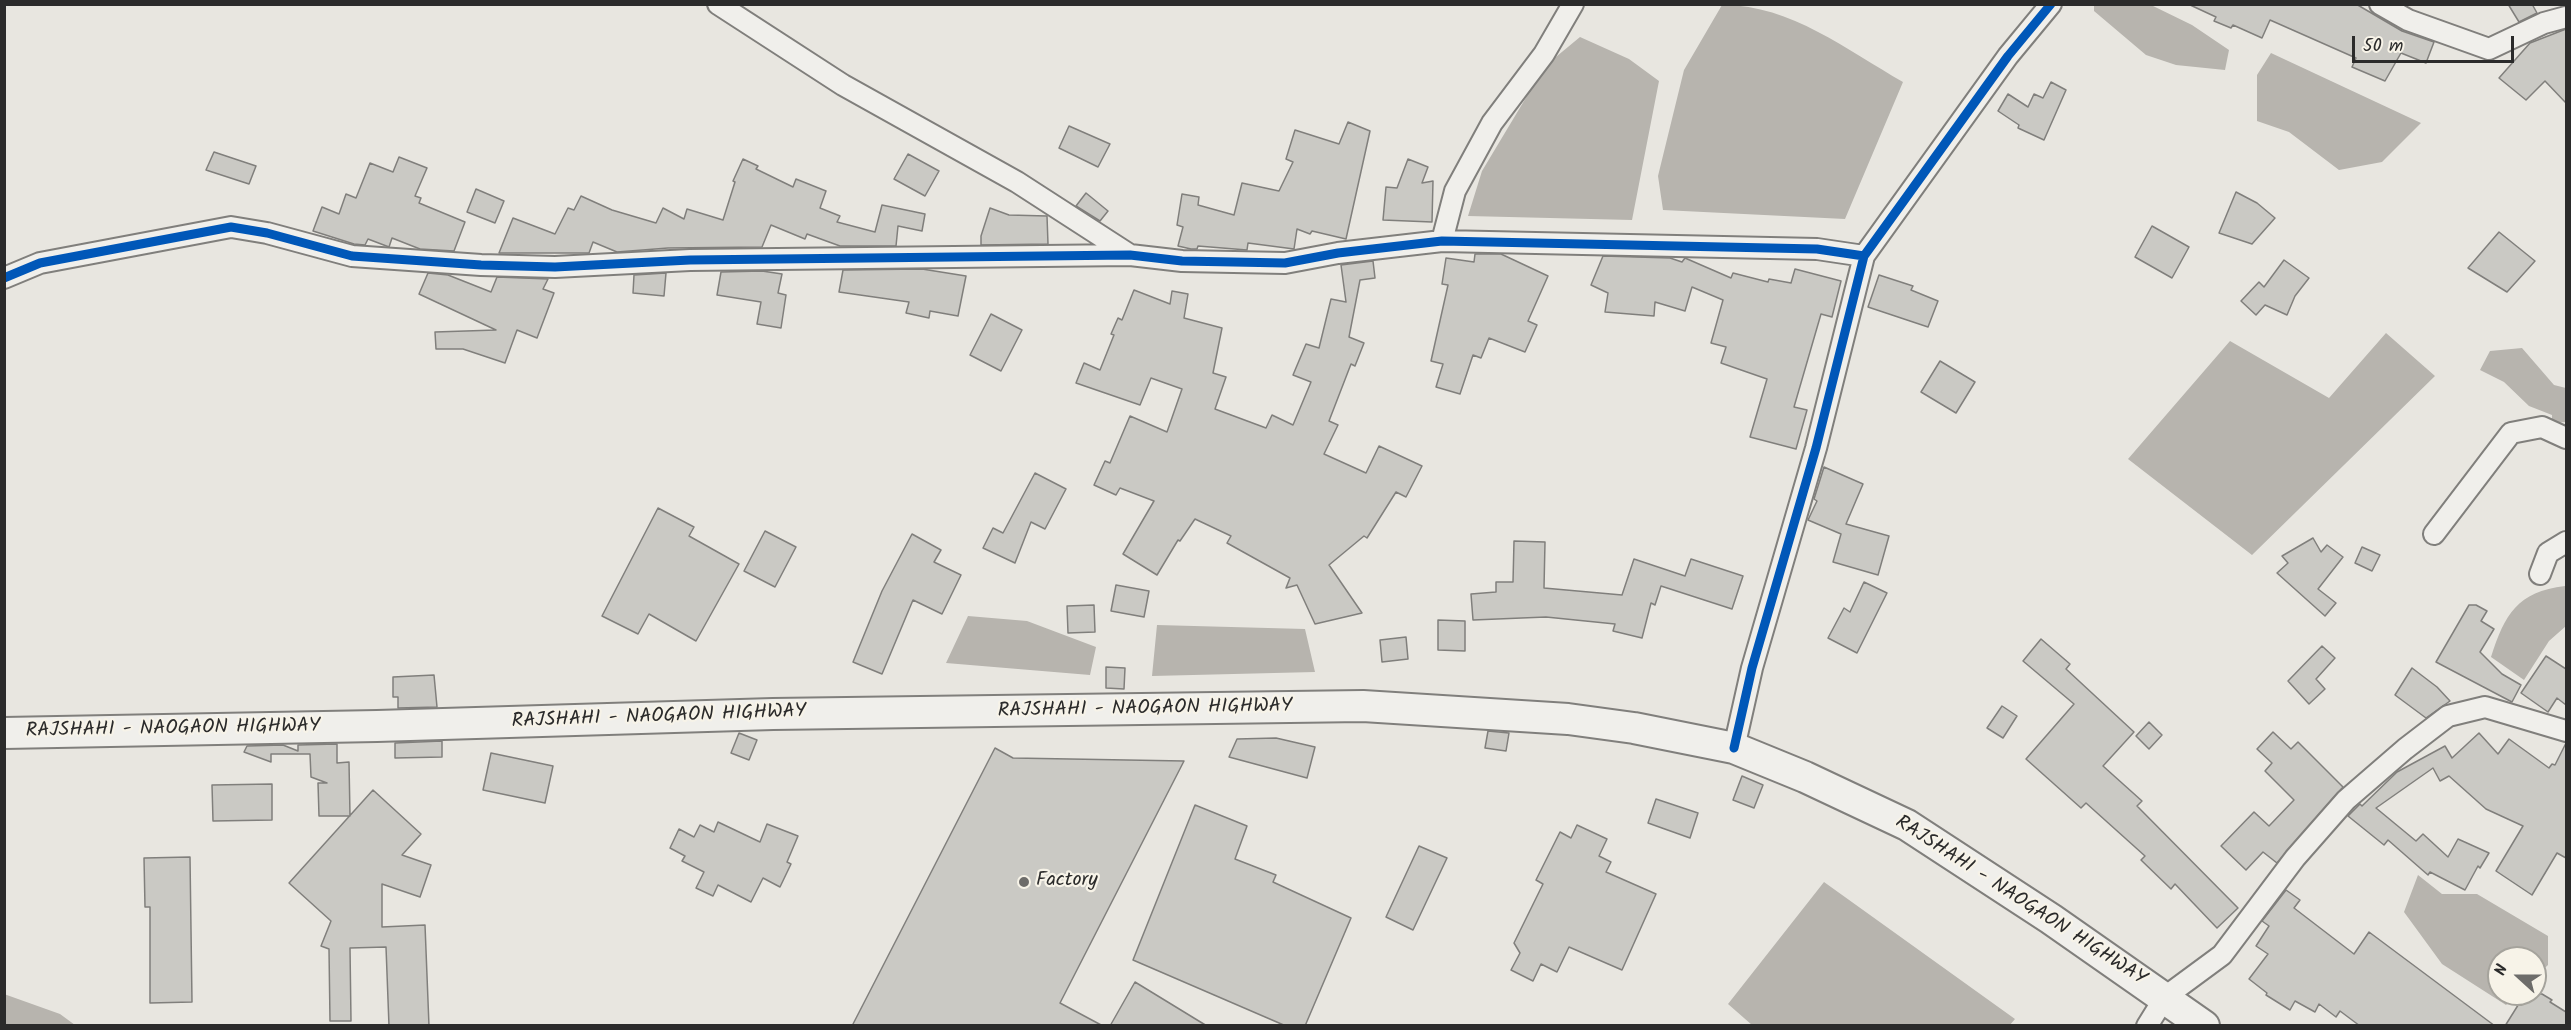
<!DOCTYPE html>
<html>
<head>
<meta charset="utf-8">
<style>
	body { margin:0 }
	#map { position:relative; width:2571px; height:1030px; overflow:hidden; background:#e8e6e0; font-family:Kalam,sans-serif }
	canvas { display:block }
	.frame { position:absolute; inset:0; border:6px solid #2b2b2b; pointer-events:none }
	.north { position:absolute; left:2487px; top:946px; width:60px; height:60px; box-sizing:border-box; background:#f7f3e8; border:2px solid #a5a39c; border-radius:50%; rotate:291deg; font-size:16px; font-weight:700; line-height:24px; text-align:center; color:#2b2b2b }
	.north::after { content:''; display:block; margin:auto; width:21px; height:27px; background:#6d6c6a; clip-path:polygon(50% 0,100% 100%,50% 72%,0 100%) }
	.scale { position:absolute; left:2352px; top:36px; width:162px; height:27px; box-sizing:border-box; border:3px solid #2b2b2b; border-top:0; padding-left:8px; font-size:18px; line-height:21px; white-space:nowrap; color:#2b2b2b; -webkit-text-stroke:4px #f7f3e8; paint-order:stroke }
</style>
</head>
<body>
<div id="map">
<canvas width="2571" height="1030"></canvas>
<div class="frame"></div>
<div class="north">N</div>
<div class="scale">50 m</div>
</div>
<script>
const c = document.querySelector('canvas').getContext('2d');
c.lineJoin = 'round';
function fillPath(path, color) { c.fillStyle = color; c.fill(path, 'evenodd'); }
function strokePath(path, color, width, dash) { c.strokeStyle = color; c.lineWidth = width; c.lineCap = dash ? 'butt' : 'round'; c.setLineDash(dash || []); c.stroke(path); }
function label(font, color, halo, rows, align = 'center') {
  c.font = font + ' Kalam,sans-serif'; c.lineWidth = 4.5; c.setLineDash([]); c.textBaseline = 'middle'; c.strokeStyle = halo; c.fillStyle = color; for (const [text, x, y, turn = 0] of rows) {
    c.save(); c.translate(x, y); c.rotate((+turn || 0) * Math.PI / 180); c.textAlign = isNaN(turn) ? turn : align; if (halo) c.strokeText(text, 0, 0); c.fillText(text, 0, 0); c.restore();
  }
}
const water = new Path2D(`
	M1722 5C1789 4 1847 50 1903 82L1845 219 1663 210 1658 176 1684 70Z
	M2094 5H2151L2192 25 2229 50 2225 70 2176 65 2146 55 2094 11Z
	M1580 37 1629 59 1659 81 1632 220 1468 216 1482 171 1545 66Z
	M2271 53 2421 123 2382 162 2339 170 2289 132 2257 121V75Z
	M2386 333 2435 376 2252 555 2128 459 2230 341 2329 398Z
	M2522 348 2554 385 2566 388V422L2552 423V415L2529 406 2504 382 2480 370 2490 351Z
	M2565 586 2566 626 2549 641 2524 680 2491 657C2505 614 2517 592 2565 586Z
	M968 616 1027 621 1096 647 1090 675 946 663Z
	M1157 625 1305 629 1315 672 1152 676Z
	M2418 875 2442 894H2477L2548 936V965L2535 977V958H2499V994H2517L2506 1005 2442 964 2404 912Z
	M1824 882 2015 1019 2009 1026 1752 1025 1728 1004Z
	M4 994 60 1014 75 1025H5Z`);
const building = new Path2D(`
	M2188 4H2356L2402 31 2434 42 2426 63 2401 53 2385 81 2352 67 2356 58 2270 20 2262 38 2233 25 2231 28 2214 21 2216 17Z
	M2508 4H2532L2537 13 2519 22Z
	M2566 29V103L2545 81 2526 100 2499 78 2530 43Z
	M2051 82 2066 90 2044 140 2018 128 2019 125 1998 111 2008 94 2028 107 2034 94 2043 98Z
	M1348 122 1370 131 1346 239 1312 231 1310 234 1297 229 1294 249 1248 243 1247 250 1198 246 1197 249H1191L1178 246 1183 227 1177 225 1182 194 1199 197 1198 205 1234 215 1242 183 1279 191 1293 162 1286 159 1295 130 1339 144Z
	M1069 126 1110 144 1098 167 1059 148Z
	M214 152 256 166 249 184 206 170Z
	M908 154 939 171 925 196 894 179Z
	M399 157 427 168 415 196 421 198 419 203 465 222 454 251 420 249 392 238 389 247 368 239 365 245 354 244 313 231 322 207 339 214 346 194 356 198 370 163 393 172Z
	M743 159 758 166 756 169 793 187 796 179 826 191 820 208 840 216 837 222 875 232 882 205 925 214 922 231 898 226 896 246H840L807 234 805 239 771 225 762 247 668 248 617 252 593 242 589 253H499L513 218 555 234 568 208 574 210 581 196 612 210 656 223 663 208 684 219 687 209 723 220 735 182 733 181Z
	M1408 159 1428 167 1422 183 1433 181 1432 222 1383 220 1386 187 1397 188Z
	M476 189 504 201 495 223 467 212Z
	M2236 192 2257 203 2275 218 2252 244 2219 233Z
	M1086 193 1108 211 1100 221 1076 206Z
	M990 208 1009 215 1047 216 1048 244 981 245V236Z
	M2152 226 2189 247 2172 278 2135 257Z
	M2499 232 2535 261 2507 292 2468 268Z
	M1475 254H1501L1548 276 1528 321 1537 325 1525 352 1489 338 1481 358 1473 355 1460 394 1436 387 1443 364 1431 361 1448 285 1442 284 1446 258 1474 262Z
	M1603 256 1670 258 1682 262 1685 258 1731 278 1733 273 1768 282 1769 279 1791 283 1795 269 1841 281 1832 317 1821 314 1794 407 1807 410 1796 449 1750 437 1767 379 1721 363 1726 347 1711 343 1723 300 1692 287 1685 311 1655 302 1654 316 1605 312 1608 293 1591 285Z
	M2284 260 2309 278 2295 296 2287 315 2265 305 2256 315 2241 301 2259 282 2264 287Z
	M1373 261 1375 278 1360 280 1349 337 1364 343 1355 366 1351 364 1329 421 1338 425 1324 454 1366 473 1379 446 1422 466 1406 497 1396 492 1367 538 1364 536 1329 565 1362 613 1315 624 1297 585 1286 588 1290 578 1227 543 1231 536 1195 519 1180 541 1178 540 1157 575 1123 554 1154 501 1120 488 1116 495 1094 485 1105 461 1110 463 1130 416 1167 432 1182 389 1151 378 1140 405 1076 383 1084 363 1100 370 1114 335 1111 334 1118 318 1122 320 1134 290 1170 304 1172 291 1188 294 1184 318 1222 328 1213 373 1226 377 1215 409 1266 428 1272 415 1293 425 1311 382 1293 375 1306 344 1319 348 1331 299 1346 302 1341 265Z
	M922 269 966 276 958 316 930 311 929 318 906 313 909 302 839 292 843 270Z
	M762 271 782 274 778 293 786 295 781 328 757 324 761 302 717 295 721 272Z
	M428 273 448 275 491 292 497 277 548 279 543 289 554 293 537 338 517 330 505 363 463 349H436L435 332 496 330 419 294Z
	M666 273 664 296 633 293 634 275Z
	M1879 275 1913 286 1911 290 1938 301 1928 327 1868 307Z
	M991 314 1022 330 1001 371 970 355Z
	M1940 361 1975 382 1956 413 1921 392Z
	M1824 467 1863 484 1846 524 1889 536 1878 575 1833 562 1841 534 1808 520 1817 501 1814 499Z
	M1035 473 1066 489 1045 529 1031 522 1015 563 983 548 993 528 1003 533Z
	M658 508 694 527 689 536 739 564 696 641 649 614 638 634 602 616Z
	M765 531 796 547 775 587 744 571Z
	M912 534 941 550 934 562 961 575 942 614 913 600 882 674 853 662 882 591Z
	M2313 538 2321 552 2327 545 2343 557 2318 589 2336 603 2325 616 2277 573 2288 563 2282 556Z
	M1514 541 1545 542 1544 588 1622 595 1634 559 1685 576 1691 559 1743 576 1732 609 1661 586 1655 605 1651 603 1642 638 1613 631 1615 624 1546 617 1473 620 1471 594 1496 592V582H1513Z
	M2362 547 2380 555 2372 571 2355 563Z
	M1864 582 1887 593 1857 653 1828 638 1844 608 1850 612Z
	M1116 585 1149 591 1144 617 1111 611Z
	M1094 605 1095 632 1068 633 1067 606Z
	M2469 605H2476L2487 611 2481 621 2494 629 2480 652 2502 674 2521 685 2512 702 2436 662Z
	M1438 620 1465 621V651L1438 650Z
	M1406 637 1408 659 1382 662 1380 640Z
	M2041 639 2070 664 2066 669 2134 732 2103 766 2142 801 2137 806 2238 908 2217 928 2175 884 2171 889 2141 860 2145 856 2086 803 2081 808 2026 759 2074 704 2023 661Z
	M2322 646 2335 658 2316 679 2325 689 2309 704 2288 681Z
	M2546 656 2566 669V705L2557 698 2548 712 2521 693Z
	M1106 667 1125 668 1124 689 1106 688Z
	M2412 668 2437 687 2450 701 2426 718 2395 695Z
	M434 675 437 707 398 708V697H393V677Z
	M2002 706 2017 716 2003 738 1987 728Z
	M2149 722 2162 735 2149 749 2136 736Z
	M1488 731 1509 733 1506 751 1485 748Z
	M2273 732 2291 749 2298 742 2343 787 2277 863 2263 852 2246 870 2221 846 2254 812 2269 826 2294 800 2265 771 2272 763 2257 749Z
	M739 733 757 740 749 760 731 753Z
	M2479 733 2498 754 2509 739 2549 768 2552 764 2555 765 2566 743V858L2557 853 2532 895 2496 871 2523 826 2486 809 2449 776 2440 781 2433 768 2376 808 2416 841 2423 834 2448 857 2458 839 2489 853 2480 868 2478 866 2465 890 2430 872 2428 875 2388 840 2384 845 2348 816 2360 804 2362 806 2397 772 2445 746 2452 758Z
	M1276 738 1315 747 1307 778 1229 757 1237 739Z
	M442 741V757L395 758V743Z
	M337 744V763L349 762 350 816H319L318 783H327L311 777 310 754H271V762L244 752 247 746 283 745 298 751V745Z
	M995 748 1013 758 1184 761 1060 1003 1103 1026H852Z
	M491 753 553 766 545 803 483 790Z
	M1742 776 1763 785 1754 808 1733 800Z
	M272 784V820L213 821 212 785Z
	M373 790 421 834 402 855 431 865 420 897 382 884V927L425 925 429 1026H389L386 947 350 948 351 1021H330L329 949 321 946 331 921 289 883Z
	M1656 799 1698 813 1690 838 1648 823Z
	M1195 805 1247 826 1235 859 1276 875 1273 882 1351 918 1305 1026H1286L1133 960Z
	M718 822 760 842 767 824 798 836 787 862 791 864 780 887 763 878 751 902 718 885 713 896 696 888 704 872 682 861 685 856 670 848 679 829 694 837 700 825 714 832Z
	M1577 825 1607 839 1599 856 1611 862 1606 872 1656 894 1622 970 1569 947 1557 972 1541 964 1533 981 1511 970 1520 953 1514 943 1543 884 1536 880 1560 832 1571 838Z
	M1419 846 1447 858 1413 930 1386 917Z
	M190 857 192 1002 150 1003V907H145L144 858Z
	M2286 890 2300 900 2294 908 2354 954 2369 932 2495 1026H2360L2340 1011 2336 1017 2319 1004 2315 1012 2295 1001 2290 1010 2266 995 2267 993 2249 979 2268 954 2256 946 2269 926 2262 921Z
	M1135 982 1207 1026H1110Z
	M2525 994H2542L2552 1000 2550 1002 2566 1012V1026H2505Z`);
const street = new Path2D(`
	M718 4 843 85 1017 182 1130 255
	M2380 4 2408 20 2489 49 2544 23 2566 17
	M1442 241 1455 191 1492 123 1544 54 1573 4
	M4 278 40 263 231 227 267 233 352 256 481 265 555 267 690 260 1130 255 1182 261 1285 263 1338 253 1442 241 1817 249 1864 256
	M2434 534 2511 433 2542 427 2566 438
	M2540 574 2548 553 2566 542
	M1734 748 1752 668 1816 448 1864 256 2008 56 2051 4
	M2147 1026 2165 997 2222 955 2295 858 2346 800 2405 749 2448 716 2485 707 2566 731`);
const primary = new Path2D(`
	M4 733 377 726 773 714 1363 706 1568 719 1634 728 1734 748 1805 777 1907 825 2051 919 2204 1026`);
const cycleway = new Path2D(`
	M4 278 40 263 231 227 267 233 352 256 481 265 555 267 690 260 1130 255 1182 261 1285 263 1338 253 1442 241 1817 249 1864 256
	M1734 748 1752 668 1816 448 1864 256 2008 56 2051 4`);
const markers = [
	[1024,882,6,"#6d6c6a"]
];
const streetNames = [
	["RAJSHAHI - NAOGAON HIGHWAY",1145,710,-1],
	["RAJSHAHI - NAOGAON HIGHWAY",659,718,-2],
	["RAJSHAHI - NAOGAON HIGHWAY",173,730,-1],
	["RAJSHAHI - NAOGAON HIGHWAY",2020,902,33]
];
const poiNames = [
	["Factory",1036,882]
];
fillPath(water, '#b7b4ae');
fillPath(building, '#cac9c4');
strokePath(building, '#807f7c', 1.5);
strokePath(street, '#807f7c', 24);
strokePath(primary, '#807f7c', 34);
strokePath(street, '#f0efeb', 20);
strokePath(primary, '#f0efeb', 30);
strokePath(cycleway, '#0057b8', 9);
for (const [x, y, r, color] of markers) { const dot = new Path2D(); dot.arc(x, y, r, 0, 2 * Math.PI); c.fillStyle = color; c.fill(dot); strokePath(dot, '#f7f3e8', 2); }
label('20px', '#2b2b2b', '#f7f3e8', streetNames);
label('20px', '#2b2b2b', '#f7f3e8', poiNames, 'left');
</script>
</body>
</html>
